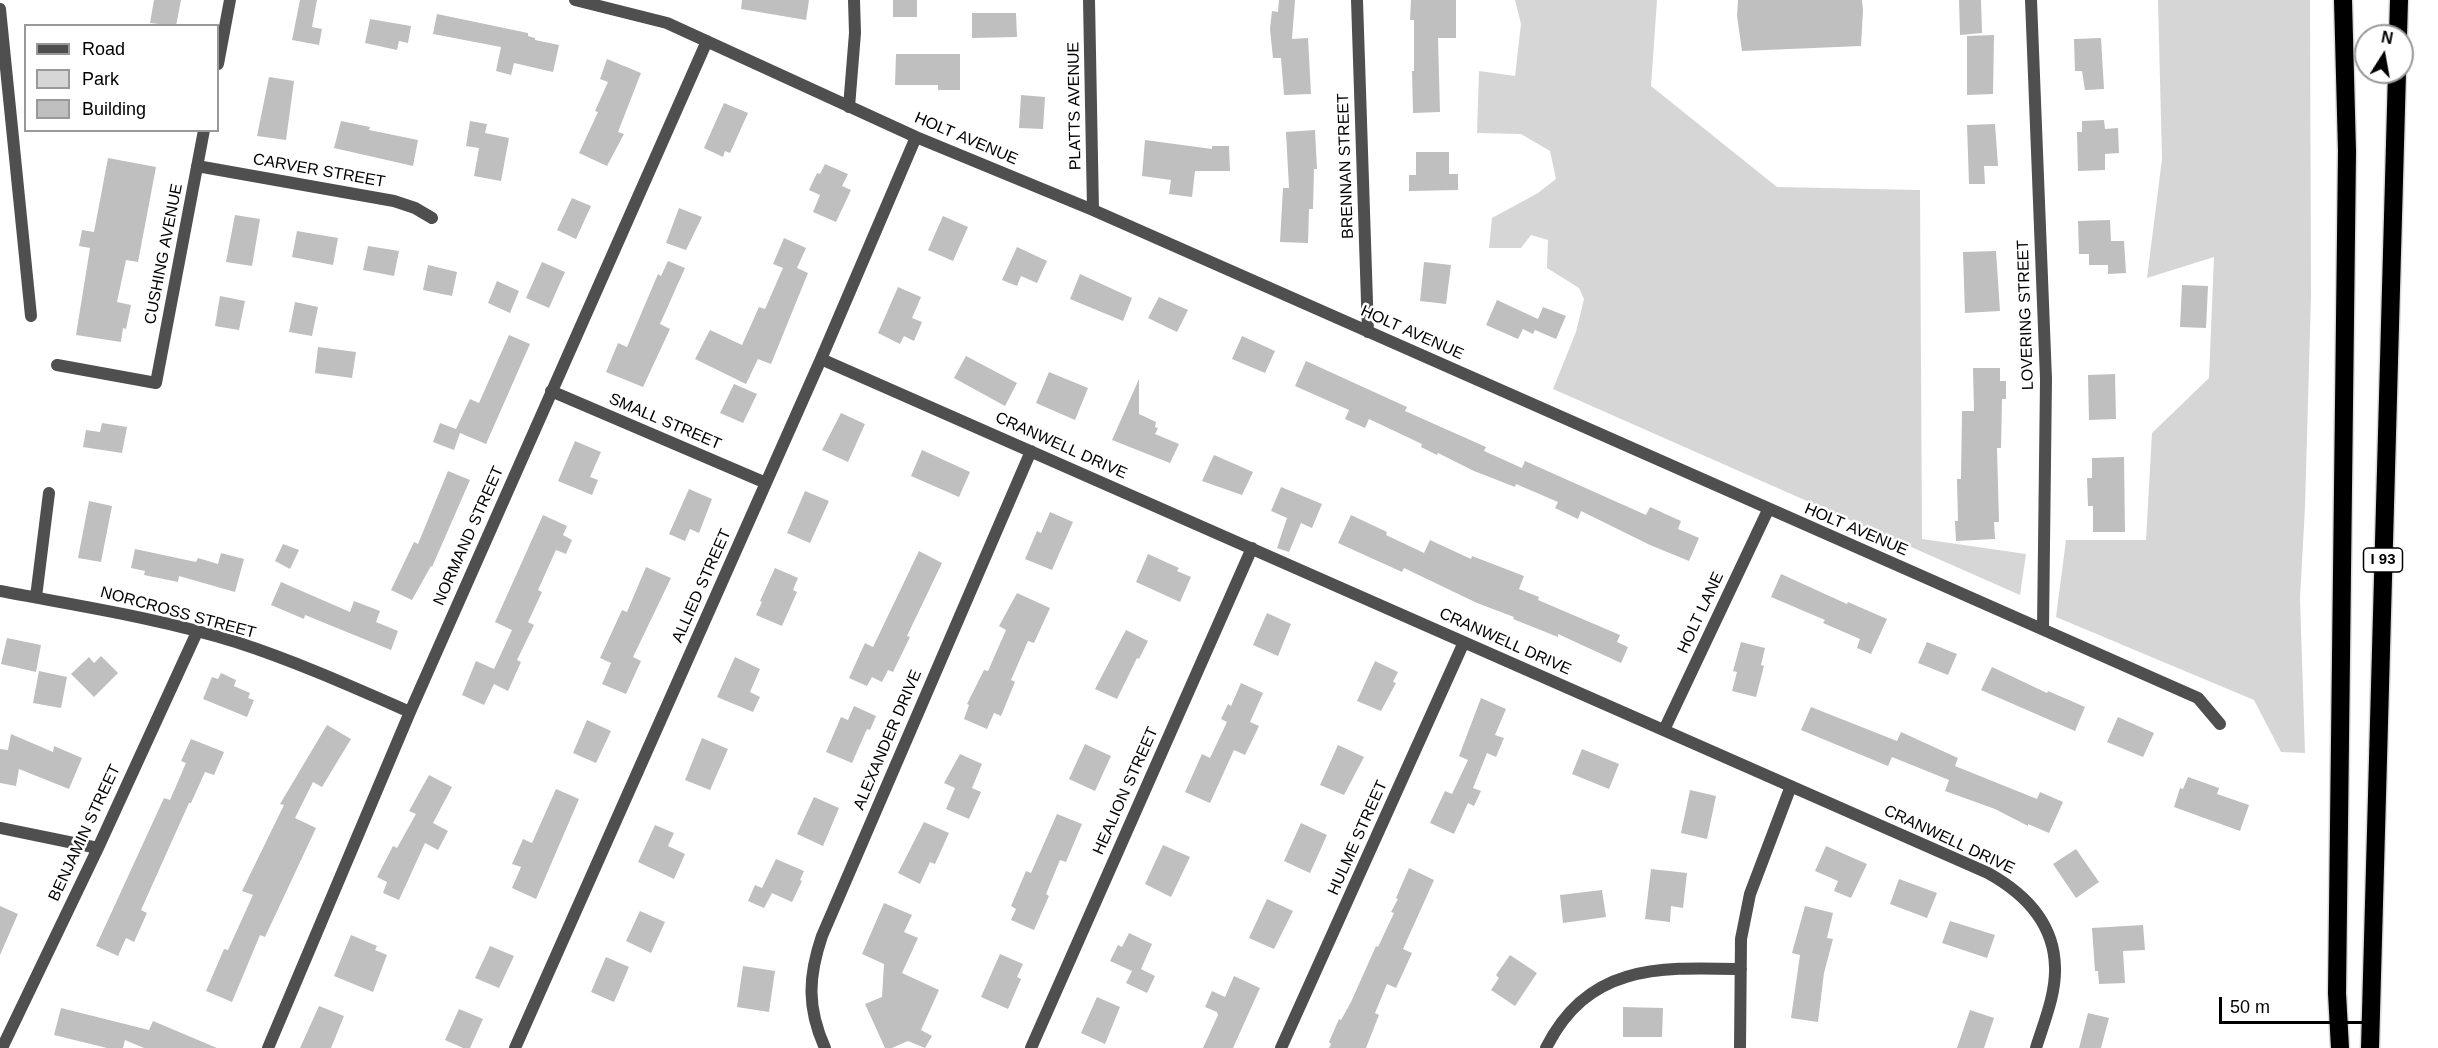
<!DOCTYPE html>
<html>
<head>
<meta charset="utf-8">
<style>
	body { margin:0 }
	#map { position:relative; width:2438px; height:1048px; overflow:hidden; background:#fff; font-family:Helvetica,sans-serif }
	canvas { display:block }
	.legend { position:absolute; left:24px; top:24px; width:195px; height:108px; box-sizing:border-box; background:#fff; border:2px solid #999; margin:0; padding:8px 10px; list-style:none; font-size:18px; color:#000 }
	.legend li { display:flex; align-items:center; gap:12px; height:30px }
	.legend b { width:30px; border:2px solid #999 }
	.north { position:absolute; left:2354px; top:24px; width:60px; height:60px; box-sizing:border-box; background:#fff; border:2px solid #999; border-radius:50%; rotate:11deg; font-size:16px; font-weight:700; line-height:24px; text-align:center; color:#000 }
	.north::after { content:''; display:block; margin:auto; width:21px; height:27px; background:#000; clip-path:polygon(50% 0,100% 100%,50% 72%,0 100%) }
	.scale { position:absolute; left:2219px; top:997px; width:153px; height:27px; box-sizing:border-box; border:3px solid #000; border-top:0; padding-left:8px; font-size:18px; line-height:21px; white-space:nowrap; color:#000; -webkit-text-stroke:4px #fff; paint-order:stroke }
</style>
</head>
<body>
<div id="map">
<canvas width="2438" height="1048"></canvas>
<ul class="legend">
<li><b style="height:8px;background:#4f4f4f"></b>Road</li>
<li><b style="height:16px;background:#d6d6d6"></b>Park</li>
<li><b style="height:16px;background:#bfbfbf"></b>Building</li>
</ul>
<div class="north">N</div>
<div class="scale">50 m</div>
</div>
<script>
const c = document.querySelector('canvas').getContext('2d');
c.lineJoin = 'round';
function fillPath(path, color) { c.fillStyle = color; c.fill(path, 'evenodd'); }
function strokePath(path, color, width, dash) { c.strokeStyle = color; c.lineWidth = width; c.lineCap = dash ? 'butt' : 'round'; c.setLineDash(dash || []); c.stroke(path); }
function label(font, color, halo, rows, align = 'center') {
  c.font = font + ' Helvetica,sans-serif'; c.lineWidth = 5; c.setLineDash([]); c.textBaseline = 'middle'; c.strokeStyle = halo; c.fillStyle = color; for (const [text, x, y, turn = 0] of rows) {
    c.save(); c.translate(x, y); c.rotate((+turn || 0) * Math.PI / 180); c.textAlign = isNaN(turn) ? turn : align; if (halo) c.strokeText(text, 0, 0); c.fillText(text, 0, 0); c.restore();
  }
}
const green = new Path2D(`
	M1515 0H1657L1651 86 1777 187 1920 190 1922 539 2026 554 2020 595 1553 389 1576 332 1584 299 1579 288 1547 268 1548 240 1531 235 1521 248H1489L1492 218 1538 193 1556 179 1550 151 1521 134 1477 133 1479 71 1515 76 1521 24Z
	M2158 0H2310L2311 296 2305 507 2300 598 2305 753 2281 752 2254 700 2056 617 2066 540H2146L2152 433 2209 378 2214 257 2147 278 2162 159Z`);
const building = new Path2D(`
	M154 0H181L176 26 150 23Z
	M300 0H317L312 27 322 29 319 45 292 40Z
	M742 0H809L806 20 741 9Z
	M893 0H917V17H893Z
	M1279 0H1295L1292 39 1308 38 1311 94 1284 95 1281 58H1273L1270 29 1272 11 1278 12Z
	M1411 0H1456V38H1438L1440 112 1413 113 1412 71H1414V20H1410Z
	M1738 0H1862L1863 10 1861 46 1742 51 1737 16Z
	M1959 0H1981L1982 33 1960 35Z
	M972 13H1016L1017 37 972 38Z
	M437 14 528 33V36L535 38V40L559 45 553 72 514 63 511 75 496 71 501 47 433 34Z
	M370 19 411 26 408 43 399 41 397 50 365 43Z
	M1994 35 1993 94 1967 95V36Z
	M2101 38 2104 89 2085 90 2082 71H2075L2074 39Z
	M896 54H960V90H938V85H895Z
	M607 59 641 73 618 132 624 134 607 166 579 153 598 112 595 111 608 82 600 79Z
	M269 77 294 81 286 140 257 136Z
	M1021 95 1045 97 1043 129 1019 128Z
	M724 103 748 113 730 153 725 151 723 157 704 148Z
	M2104 120 2105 129 2118 128 2119 153 2105 154V170L2078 171 2077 132H2082V121Z
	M341 121 370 127 369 130 418 140 413 166 334 148Z
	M470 121 487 124 485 133 509 138 501 181 474 176 479 148 466 146Z
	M1995 124 1998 166H1984L1985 184H1969L1967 125Z
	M1315 130 1317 169H1314L1313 209H1309L1308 243 1280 242 1283 188H1289L1286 132Z
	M1145 140 1212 149V146H1229L1230 171H1195L1192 197 1169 194 1171 180 1142 176Z
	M1416 152H1449V174H1458V190L1409 191V175H1416Z
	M108 158 156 167 138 262 126 260 117 302 131 305 126 329 123 328 121 342 76 335 90 248 79 246 82 230 94 232Z
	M825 164 848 174 842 186 851 190 836 222 813 212 820 195 809 190 817 173 820 174Z
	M572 198 591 206 576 239 557 230Z
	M679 208 702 217 686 250 666 243Z
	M235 215 260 219 252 266 226 262Z
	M943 216 968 227 953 261 928 250Z
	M2110 220 2111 241H2124L2126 273 2108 274V265H2089V254H2079L2078 221Z
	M297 231 338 238 333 265 292 257Z
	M784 238 806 248 797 268 808 273 771 364 758 359 746 384 695 359 710 330 742 345 759 307 765 309 783 268 773 264Z
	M368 246 399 251 394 276 363 270Z
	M1017 247 1047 261 1037 283 1021 276 1017 286 1002 280Z
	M1996 251 2000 311 1965 313 1963 252Z
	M668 261 685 268 660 324 670 329 643 387 606 372 618 343 627 347 658 274 661 276Z
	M542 262 565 272 549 308 526 298Z
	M1424 262 1451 265 1446 304 1420 301Z
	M428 265 457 272 452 296 423 290Z
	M1080 274 1132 298 1123 321 1070 299Z
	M497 281 519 291 510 313 488 303Z
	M2182 285 2208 286 2206 328 2180 327Z
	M898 287 921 297 912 318 922 322 914 341 904 336 900 344 878 333Z
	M220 296 245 301 239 330 215 326Z
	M1159 297 1188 310 1177 332 1148 318Z
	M1497 300 1538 319 1543 307 1566 316 1556 339 1535 330 1533 334 1523 329 1518 339 1486 325Z
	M295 302 318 307 312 336 289 332Z
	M509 335 530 344 486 444 460 433 454 450 433 442 440 423 456 429 470 399 479 403Z
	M1242 336 1275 351 1265 373 1232 359Z
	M318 347 356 352 352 378 315 373Z
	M966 356 1017 383 1005 406 954 378Z
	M1306 361 1407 407 1405 411 1486 447 1484 451 1522 468 1525 461 1646 515 1650 507 1681 521 1678 529 1699 538 1689 561 1650 545 1581 511 1578 519 1555 508 1558 502 1516 484 1515 487 1474 471 1438 453 1437 455 1421 447 1422 444 1369 419 1365 428 1345 419 1349 410 1295 386Z
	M1973 368H2000V381H2006V399H2002L2001 448H1997L1999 522H1994L1995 539 1956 541 1955 521H1958L1957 479H1961L1962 411H1974Z
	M1049 372 1088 388 1075 420 1036 403Z
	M2115 374 2116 419 2089 420 2088 375Z
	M1139 379V414L1156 422 1155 427 1158 428 1155 434 1179 444 1170 463 1112 440Z
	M734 384 757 394 743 423 720 413Z
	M841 413 865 424 848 462 822 450Z
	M102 423 127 427 122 453 83 447 86 430 100 432Z
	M575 441 601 452 590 477 598 480 592 495 558 481Z
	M922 450 970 472 959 497 911 476Z
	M1214 455 1253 472 1242 495 1202 481Z
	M2124 457 2125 532H2093V506H2088L2087 478H2092V458Z
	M448 471 470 480 432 567 431 566 412 600 391 590 414 542 418 544Z
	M1281 487 1322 504 1312 528 1301 523 1289 552 1277 548 1287 518 1271 511Z
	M689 489 712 499 699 533 690 529 685 541 669 534Z
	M805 491 829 501 810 543 787 533Z
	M89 501 112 506 101 562 78 558Z
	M1050 512 1073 522 1052 570 1025 559 1037 531 1041 533Z
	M543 515 567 526 563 535 572 540 566 554 556 550 538 590 542 592 528 622 534 625 517 660 521 662 508 691 494 684 484 705 462 695 476 661 494 669 512 630 495 622Z
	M1351 515 1387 532 1386 535 1424 553 1430 540 1471 559 1472 556 1524 576 1519 589 1539 597 1538 600 1620 635 1617 642 1628 647 1621 663 1558 634V637L1513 619 1514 617 1477 603 1404 568 1402 572 1338 543Z
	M283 544 299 550 290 569 275 561Z
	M135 549 196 562 198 558 218 564 221 553 244 559 235 592 179 576 178 582 144 575 145 571 131 568Z
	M919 551 942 563 907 636 910 637 893 672 888 670 882 682 872 677 867 686 849 678 865 643 873 647Z
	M1148 554 1179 568 1177 571 1191 577 1180 602 1136 582Z
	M646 567 671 578 633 657 641 661 626 694 602 684 611 663 600 658 622 610 627 612Z
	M775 568 798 578 793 590 797 592 782 626 756 615 762 602 760 601Z
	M1781 574 1847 604 1848 602 1887 619 1871 654 1857 648 1860 639 1823 623 1825 620 1771 597Z
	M281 582 350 612 354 601 380 611 376 622 398 631 391 650 305 615 304 619 271 605Z
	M1017 593 1050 608 1034 643 1028 641 1011 680 1015 682 1001 716 994 713 987 729 964 719 969 705 967 704 984 670 988 671 1006 630 999 626Z
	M1267 613 1291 624 1278 656 1253 645Z
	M1126 630 1148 641 1139 659 1137 658 1117 699 1095 689Z
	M7 638 41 645 36 672 1 664Z
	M1741 642 1765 648 1761 665 1764 666 1756 697 1732 691 1737 672 1733 671Z
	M1927 642 1957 654 1948 675 1918 663Z
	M101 656 118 673 94 697 71 674 89 657 94 663Z
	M735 657 760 669 750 692 760 697 753 712 717 697Z
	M1375 661 1398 672 1393 682 1396 683 1381 711 1357 701Z
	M1992 667 2047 693 2048 691 2085 707 2075 731 1981 690Z
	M39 671 67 677 61 708 33 703Z
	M221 673 236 680 234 686 250 693 248 698 254 700 247 717 203 699 212 677 218 679Z
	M1241 683 1263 693 1250 722 1259 726 1245 755 1234 750 1210 803 1185 792 1202 754 1210 758 1227 722 1221 719 1228 704 1231 706Z
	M1481 698 1506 709 1495 735 1504 738 1496 757 1487 753 1473 788 1481 791 1474 806 1468 803 1454 834 1430 823 1445 791 1452 794 1468 760 1459 756Z
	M854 706 876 716 870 730 867 729 852 763 826 752 841 717 848 720Z
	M1811 707 1897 741 1901 732 1958 758 1955 766 2037 799 2040 792 2063 802 2049 833 2028 824V826L1995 809 1945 791 1949 780 1892 757 1888 766 1801 730Z
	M2118 717 2154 733 2143 757 2107 742Z
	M587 720 611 731 596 763 573 753Z
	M327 725 351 739 322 787 313 782 295 818 316 828 265 937 260 935 232 1002 206 991 224 949 228 950 253 895 242 891 284 805 280 804Z
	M11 734 53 752 54 746 82 758 69 789 19 769 16 786 0 783V749L8 750Z
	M702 738 728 749 710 790 685 780Z
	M191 739 224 752 214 775 205 772 191 803H189L141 910 147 913 134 942 126 938 118 956 96 946 164 798 170 800 186 763 181 761Z
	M1085 744 1111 756 1095 791 1069 779Z
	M1338 745 1364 757 1344 795 1320 785Z
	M1582 749 1619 764 1609 789 1572 774Z
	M960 754 982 764 972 788 981 792 969 819 946 809 955 788 944 783Z
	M429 775 452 787 433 823 448 831 438 850 425 843 399 900 383 893 387 882 377 877 393 846 397 848 416 814 409 811Z
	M2188 777 2219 788 2217 794 2249 805 2240 831 2174 807 2180 788 2183 789Z
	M556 789 579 799 536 899 512 888 521 867 512 864 523 839 532 843Z
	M1690 790 1716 796 1707 839 1681 833Z
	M814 797 839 808 823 846 797 834Z
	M1057 814 1082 824 1066 862 1060 860 1046 894 1049 896 1034 930 1011 920 1016 909 1011 906 1026 871 1031 873Z
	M924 822 949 833 935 864 930 862 920 884 898 873Z
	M1301 823 1327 835 1310 873 1284 861Z
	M655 825 674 833 668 846 685 854 674 879 638 862Z
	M1163 845 1190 857 1171 897 1145 884Z
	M1826 846 1867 864 1851 898 1834 891 1838 881 1815 871Z
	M2076 849 2099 882 2076 898 2053 864Z
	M776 859 804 871 800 880 802 881 792 902 765 890 772 893 764 908 748 901 755 885 762 888Z
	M1409 868 1434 880 1403 949 1412 953 1396 988 1387 984 1375 1013 1379 1015 1366 1048H1329L1331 1044 1329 1042 1339 1019 1341 1020 1351 1002 1376 946 1378 947 1394 913 1391 912 1398 899 1396 898Z
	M1651 869 1687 873 1683 908 1671 906 1670 922 1645 919Z
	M1899 879 1937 893 1927 918 1890 904Z
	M1602 890 1606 917 1563 923 1560 895Z
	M1267 899 1293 911 1274 949 1249 938Z
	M884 903 912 915 904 932 918 938 902 973 939 990 921 1030 932 1036 925 1048 908 1041 892 1048H885L865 1004 882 997 884 964 862 954Z
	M0 906 18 914 0 955Z
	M1805 906 1833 913 1827 938 1833 939 1824 973 1818 1022 1791 1018 1800 955 1792 953Z
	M640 911 665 922 651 953 626 941Z
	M1950 921 1995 935 1987 958 1942 943Z
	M2143 925 2145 950 2123 951 2125 983 2099 984 2098 971H2095L2092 928Z
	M1129 933 1152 944 1141 969 1155 976 1147 993 1126 983 1132 971 1110 961 1118 945 1122 947Z
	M351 935 377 946 375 950 387 955 373 992 334 976Z
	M490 946 514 956 499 988 475 978Z
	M1000 954 1023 964 1017 977 1021 979 1008 1009 981 997Z
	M1510 955 1537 973 1515 1006 1491 990 1499 978 1496 975Z
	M606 957 629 967 614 1002 591 992Z
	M743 966 775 971 769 1012 737 1007Z
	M1234 976 1260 988 1233 1048H1203L1218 1015 1217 1012 1205 1007 1212 991 1225 997Z
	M1097 997 1120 1007 1105 1044 1081 1033Z
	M319 1006 344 1016 331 1048H300Z
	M1623 1007 1663 1008 1662 1037H1623Z
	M61 1008 149 1030 153 1021 217 1048H144L125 1040 123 1048H107L54 1035Z
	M459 1009 483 1019 470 1048H463L445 1040Z
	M1970 1010 1994 1018 1984 1048H1957Z
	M2088 1013 2109 1018 2101 1048H2079Z`);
const street = new Path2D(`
	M575 0 667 23 916 137 1093 210 2198 698 2220 724
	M1089 0 1093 210
	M1357 0 1368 332
	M2031 0 2046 379 2043 629
	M0 9 31 316
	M218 64 230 0
	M849 107 855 33 854 0
	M197 166 394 201 415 208 432 218
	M821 359 1988 873C2024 893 2054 923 2055 967 2056 994 2044 1022 2036 1048
	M57 365 156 383 204 130
	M551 391 766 483
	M0 591C79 606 159 618 236 642 295 661 353 687 410 712
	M36 597 49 493
	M1664 730 1768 510
	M0 828 98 848
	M2 1048 98 848 197 632
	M268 1048 410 712 707 41
	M515 1048 821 359 916 137
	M825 1048C807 1008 808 977 822 936L1031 451
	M1031 1048 1252 548
	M1281 1048 1464 642
	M1546 1048C1588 964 1658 967 1741 969
	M1740 1048 1741 939 1750 894 1791 786`);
const highway = new Path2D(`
	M2398 36 2399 0
	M2340 1048 2337 993 2347 151 2343 0
	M2370 1048 2397 72`);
const shields = [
	[2383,560,39]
];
const shieldNames = [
	["I 93",2383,560]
];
const streetNames = [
	["PLATTS AVENUE",1075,106,-91],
	["HOLT AVENUE",966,139,23],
	["BRENNAN STREET",1346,166,-92],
	["CARVER STREET",319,171,10],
	["CUSHING AVENUE",164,254,-79],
	["LOVERING STREET",2026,315,-92],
	["HOLT AVENUE",1412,333,24],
	["SMALL STREET",665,422,23],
	["CRANWELL DRIVE",1061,446,24],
	["HOLT AVENUE",1856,530,23],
	["NORMAND STREET",469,536,-66],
	["ALLIED STREET",702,586,-66],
	["NORCROSS STREET",178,613,15],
	["HOLT LANE",1701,613,-65],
	["CRANWELL DRIVE",1505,642,24],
	["ALEXANDER DRIVE",888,740,-67],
	["HEALION STREET",1126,791,-66],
	["BENJAMIN STREET",85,833,-65],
	["HULME STREET",1358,838,-66],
	["CRANWELL DRIVE",1949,840,25]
];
fillPath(green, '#d6d6d6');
fillPath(building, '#bfbfbf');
strokePath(highway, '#dbdbdb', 21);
strokePath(street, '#4f4f4f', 12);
strokePath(highway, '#000', 18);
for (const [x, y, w] of shields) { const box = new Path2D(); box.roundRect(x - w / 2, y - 12, w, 24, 4.5); c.fillStyle = '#fff'; c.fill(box); strokePath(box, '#000', 1.5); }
label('bold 15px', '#000', null, shieldNames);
label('16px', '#000', '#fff', streetNames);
</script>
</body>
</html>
